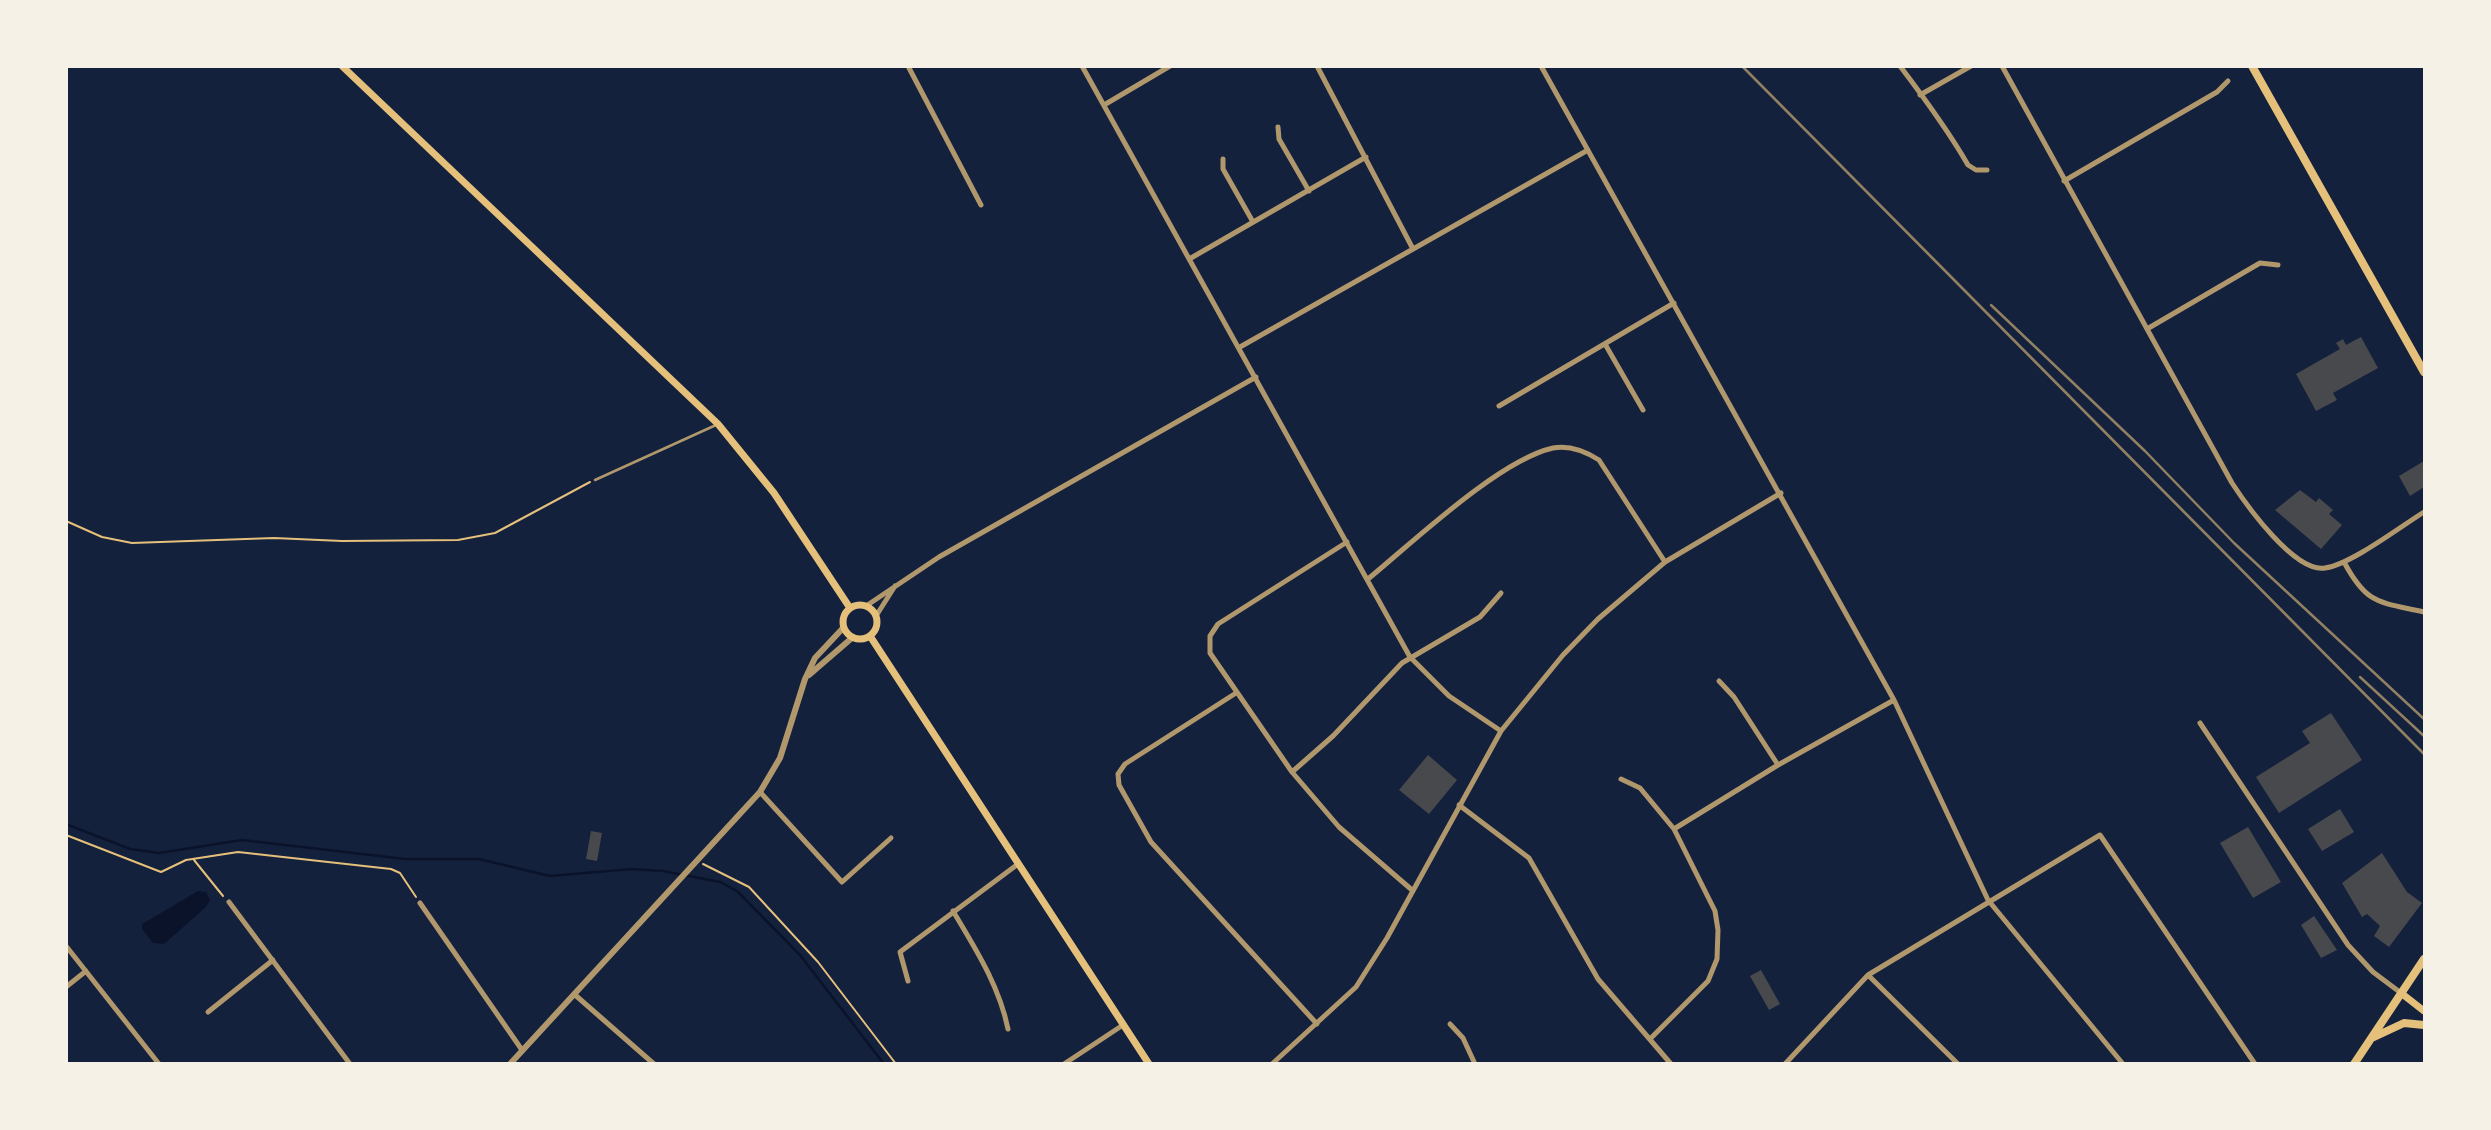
<!DOCTYPE html>
<html>
<head>
<meta charset="utf-8">
<style>
	body { margin:0 }
	#map { position:relative; width:2491px; height:1130px; overflow:hidden; background:#14213d; font-family:Figtree,sans-serif }
	canvas { display:block }
	.frame { position:absolute; inset:0; border:68px solid #f6f1e7; pointer-events:none }
</style>
</head>
<body>
<div id="map">
<canvas width="2491" height="1130"></canvas>
<div class="frame"></div>
</div>
<script>
const c = document.querySelector('canvas').getContext('2d');
c.lineJoin = 'round';
function fillPath(path, color) { c.fillStyle = color; c.fill(path, 'evenodd'); }
function strokePath(path, color, width, dash) { c.strokeStyle = color; c.lineWidth = width; c.lineCap = dash ? 'butt' : 'round'; c.setLineDash(dash || []); c.stroke(path); }
const water = new Path2D(`
	M198 891 206 892 210 900 206 907 164 944 153 943 142 929V924Z`);
const stream = new Path2D(`
	M66 824 130 849 159 853 242 840 405 859H479L550 876 632 869 663 871 720 882 737 891 800 955 884 1064`);
const building = new Path2D(`
	M2361 337 2378 368 2333 393 2337 400 2316 411 2296 374 2340 349 2336 343 2343 339 2346 345Z
	M2424 461V487L2410 496 2399 476Z
	M2300 490 2316 502 2319 498 2333 510 2329 514 2342 525 2321 549 2275 510Z
	M2331 713 2362 760 2279 813 2256 777 2310 743 2302 731Z
	M1428 755 1457 780 1429 814 1399 790Z
	M2340 809 2354 832 2322 851 2308 829Z
	M2248 827 2281 882 2253 898 2220 843Z
	M591 831 602 833 597 861 586 859Z
	M2382 853 2407 892 2422 903 2389 947 2374 936 2380 926 2367 914 2362 917 2342 883Z
	M2314 916 2337 950 2321 958 2301 925Z
	M1761 970 1780 1004 1769 1010 1750 976Z`);
const path = new Path2D(`
	M66 521 102 537 132 543 274 538 342 541 458 540 495 533 590 482
	M66 835 161 872 186 860 238 852 391 869 400 873 416 897
	M194 860 223 896
	M703 864 749 887 818 962 896 1064`);
const service = new Path2D(`
	M595 480 716 425`);
const minor = new Path2D(`
	M908 66 981 205
	M1082 66 1410 657 1449 696 1501 731
	M1317 66 1413 249
	M1541 66 1894 700 1988 900 2123 1064
	M1900 66C1925 99 1948 130 1968 165L1976 170H1987
	M2002 66 2232 483C2247 506 2295 573 2325 568 2350 565 2400 527 2424 512
	M1920 95 1971 66
	M1104 105 1170 66
	M1278 127 1279 139 1309 191
	M1223 159V169L1253 222
	M2064 181 2217 92 2228 81
	M1191 258 1366 157
	M2147 329 2260 263 2278 265
	M1605 344 1643 410
	M1240 347 1588 150
	M1499 406 1674 303
	M1347 542 1218 624 1210 636V653L1292 772 1339 827 1412 890
	M2344 562C2367 605 2379 602 2424 612
	M1368 579C1412 543 1499 460 1553 448 1570 445 1585 451 1599 460L1665 562
	M866 606 939 557 1256 377
	M876 616 895 586
	M1719 681 1734 697 1778 765
	M1236 693 1125 764 1118 774 1119 785 1151 842 1317 1024
	M2200 723 2348 945 2373 972 2401 993
	M1292 772 1333 736 1402 663 1480 617 1501 593
	M1621 779 1640 788 1674 829 1715 911 1718 930 1717 959 1708 981 1650 1039
	M760 792 842 882 891 838
	M1459 805 1529 858 1598 979 1671 1064
	M1674 829 1778 765 1894 700
	M229 902 350 1064
	M420 903 522 1050
	M953 911C975 948 999 985 1008 1029
	M66 946 159 1064
	M1868 975 1958 1064
	M908 981 900 952 1018 864
	M66 987 86 971
	M574 994 654 1064
	M208 1012 273 960
	M1450 1024 1463 1038 1475 1064
	M1064 1064 1123 1025
	M1272 1064 1356 987 1387 938 1501 731 1563 655 1598 619 1665 562 1781 493
	M1785 1064 1868 975 2100 835 2255 1064`);
const tertiary = new Path2D(`
	M809 675 853 637
	M510 1064 760 792 780 758 805 679 815 658 844 627`);
const secondary = new Path2D(`
	M342 66 718 424 774 493 850 608
	M843 622a17 17 0 1 1 34 0a17 17 0 1 1-34 0Z
	M870 636 1149 1064
	M2401 993 2424 1011`);
const primary = new Path2D(`
	M2252 66 2424 372
	M2374 1037 2404 1023 2424 1025
	M2354 1064 2424 959`);
const rail = new Path2D(`
	M1742 66 2424 754
	M1991 305 2145 451 2234 543 2424 719
	M2360 677 2424 736`);
fillPath(water, '#0b132b');
strokePath(stream, '#0b132b', 2.5);
fillPath(building, '#48494c');
strokePath(path, '#e5c07b', 2);
strokePath(service, '#b1986c', 2.5);
strokePath(minor, '#b1986c', 5);
strokePath(tertiary, '#b1986c', 6);
strokePath(secondary, '#e5c07b', 7);
strokePath(primary, '#e5c07b', 8);
strokePath(rail, '#918062', 2.5);
</script>
</body>
</html>
